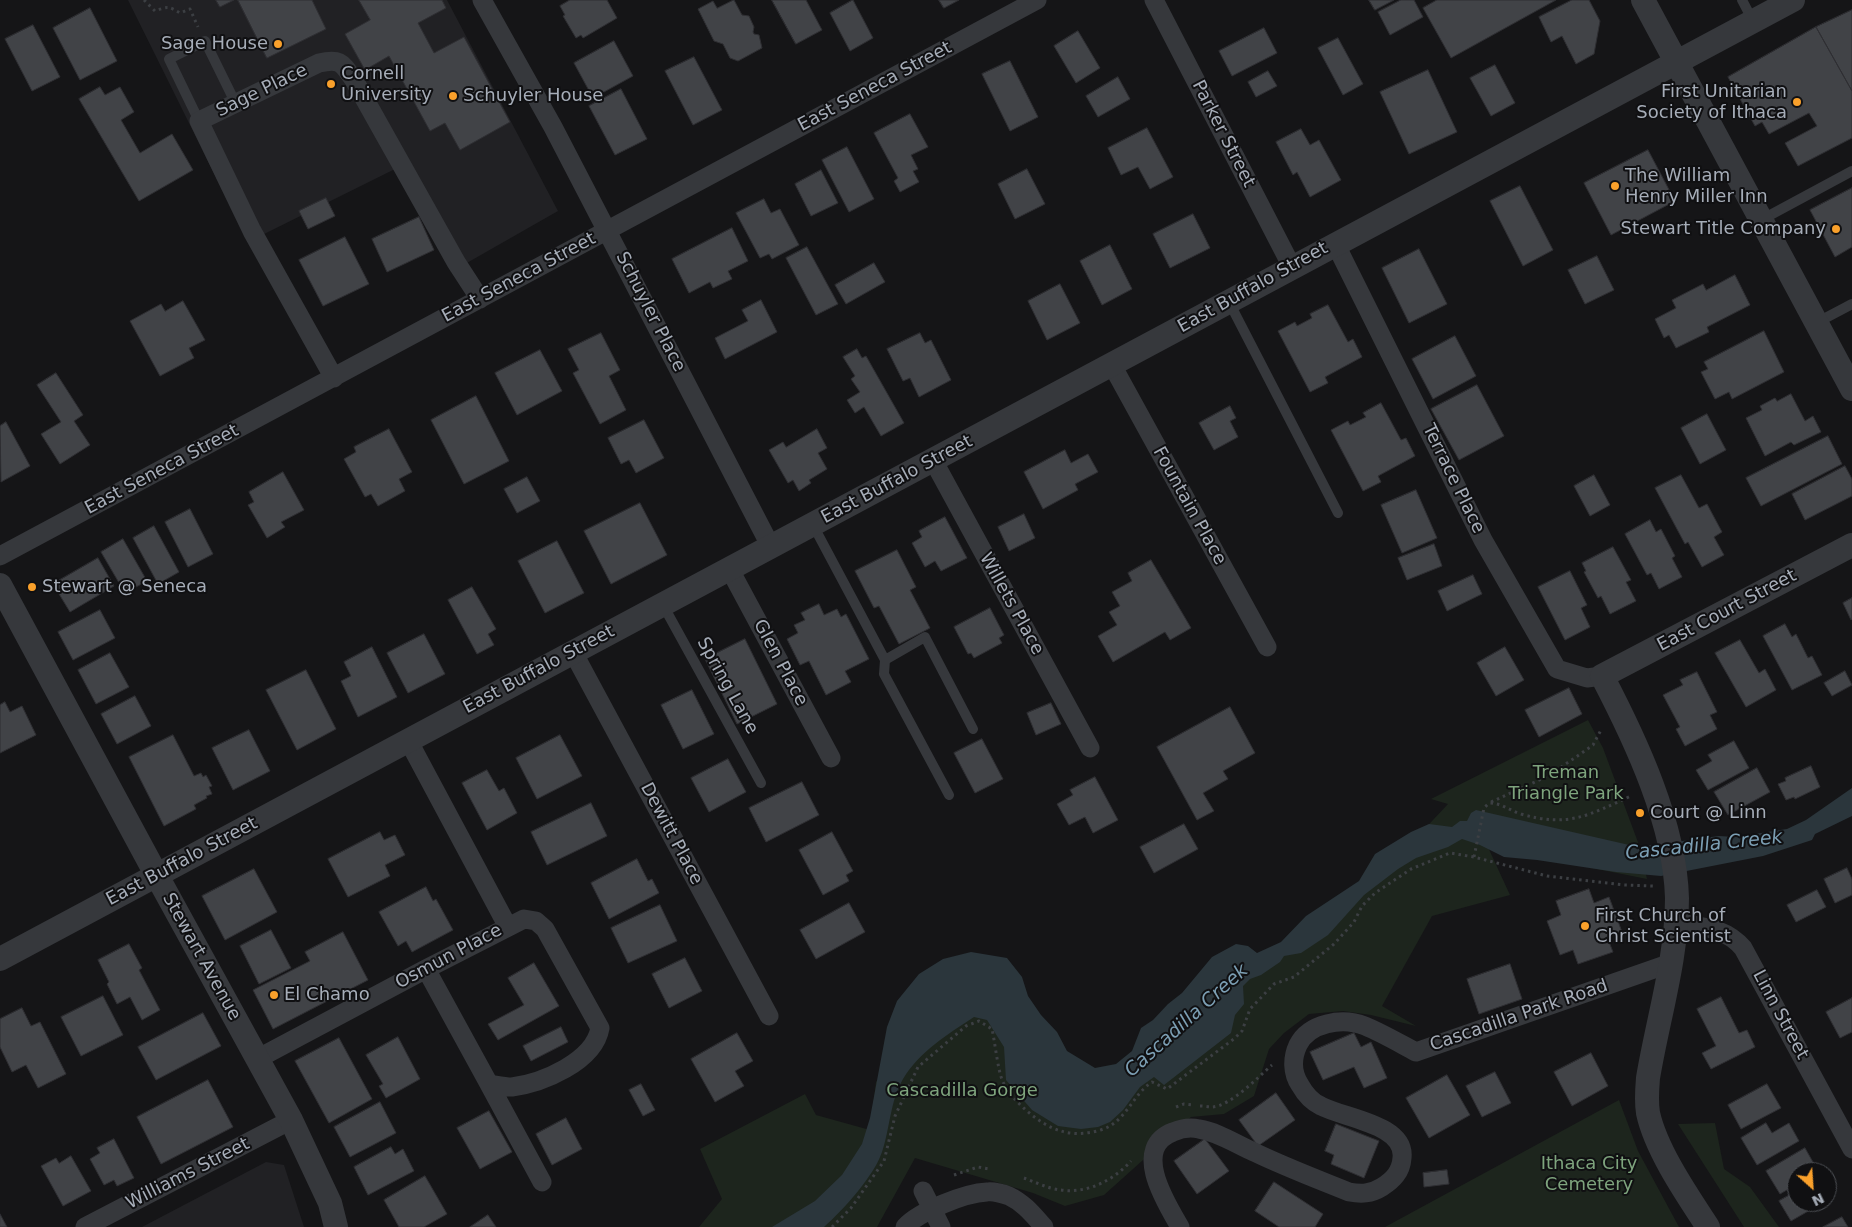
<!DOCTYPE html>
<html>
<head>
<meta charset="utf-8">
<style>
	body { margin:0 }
	#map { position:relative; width:1852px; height:1227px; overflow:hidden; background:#151517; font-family:"DejaVu Sans",sans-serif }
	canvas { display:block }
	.north { position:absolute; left:1787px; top:1162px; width:50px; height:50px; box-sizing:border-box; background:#101012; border:1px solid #4c4f54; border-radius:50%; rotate:154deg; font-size:14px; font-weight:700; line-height:20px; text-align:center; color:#a6adb8 }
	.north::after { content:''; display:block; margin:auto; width:18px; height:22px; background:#f9a02b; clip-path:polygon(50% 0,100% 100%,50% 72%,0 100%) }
</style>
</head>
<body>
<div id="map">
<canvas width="1852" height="1227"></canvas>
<div class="north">N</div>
</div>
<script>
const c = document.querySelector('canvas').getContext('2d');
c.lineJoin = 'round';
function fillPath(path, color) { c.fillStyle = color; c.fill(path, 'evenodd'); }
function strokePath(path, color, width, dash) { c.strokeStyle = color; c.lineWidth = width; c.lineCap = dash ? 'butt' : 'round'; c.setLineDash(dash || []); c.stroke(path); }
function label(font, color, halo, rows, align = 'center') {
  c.font = font + ' "DejaVu Sans",sans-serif'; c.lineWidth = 4; c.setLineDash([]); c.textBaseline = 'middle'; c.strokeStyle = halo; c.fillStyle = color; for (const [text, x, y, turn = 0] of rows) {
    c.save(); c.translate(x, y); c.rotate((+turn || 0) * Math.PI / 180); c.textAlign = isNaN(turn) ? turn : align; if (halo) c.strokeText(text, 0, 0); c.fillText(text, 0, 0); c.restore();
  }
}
const built = new Path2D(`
	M128 0H447L558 211 451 272 395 169 248 242Z
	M266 1162 284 1165 304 1227H142Z`);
const green = new Path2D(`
	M1588 720 1603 748 1639 845 1647 879 1537 857 1481 832 1510 895 1432 916 1382 1006 1416 1026 1371 1015 1343 1011 1309 1014 1284 1033 1269 1049 1254 1096 1224 1114 1191 1117 1104 1195 1065 1206 1033 1193 915 1158 877 1227H699L722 1199 700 1149 805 1094 816 1115 870 1130 876 1082 946 977 1086 1098 1308 930 1401 854 1448 804 1431 799Z
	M1619 1100 1638 1151 1679 1227H1385Z
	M1715 1123 1724 1169 1750 1187 1779 1227H1744L1678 1124Z`);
const water = new Path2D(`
	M1852 788V816L1815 834 1812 840 1763 856 1661 876 1616 872 1537 860 1504 857 1480 845 1462 839 1448 847 1416 858 1398 869 1364 895 1328 935 1301 953 1284 956 1280 962 1261 975 1250 979 1243 986 1244 1004 1235 1015 1231 1033 1164 1085 1154 1077 1140 1087 1123 1110 1110 1122 1098 1127 1081 1129 1058 1126 1032 1110 1006 1080 1004 1047 987 1020 974 1017C948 1034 919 1052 903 1079 890 1101 890 1129 882 1152 874 1176 843 1210 824 1227H772L815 1201 842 1175 862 1144 870 1118 887 1027 897 1001 919 974 943 959 971 952 1007 958 1022 977 1028 996 1041 1015 1057 1032 1067 1051 1095 1068 1116 1064 1132 1051 1141 1028 1153 1020 1168 1004 1182 993 1212 957 1236 944 1248 946 1257 953 1281 942 1306 916 1359 881 1375 854 1411 832 1429 824 1452 827 1460 821H1467L1471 813 1476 810 1638 847 1719 836 1735 837 1787 829 1806 820Z`);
const building = new Path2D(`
	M216 0H234L220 7Z
	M238 0H312L326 29 267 58Z
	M359 0H442L446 8 418 23 434 53 464 37 510 122 460 150 445 123 430 131 389 56 365 70 345 34 370 20Z
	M570 0H607L617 18 583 38 581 35 576 38 563 16 565 15 560 6Z
	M734 0 742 15 749 16 754 27 753 32 754 34 759 35 762 48 738 61 730 58 723 44 714 41 698 9 713 1 717 8Z
	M772 0H806L822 30 796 44Z
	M853 0 873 38 850 51 830 13Z
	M939 0H959L944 8Z
	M1369 0H1394L1375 10Z
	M1401 0H1414L1423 17 1390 35 1378 12Z
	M1437 0H1556L1451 58 1423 8Z
	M1572 0H1589L1600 21 1594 54 1576 64 1562 36 1551 42 1539 17Z
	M90 8 117 61 80 80 53 28Z
	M1852 10V91L1816 27Z
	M33 25 60 77 32 91 5 39Z
	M1816 27 1852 91V138L1798 166 1785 143 1817 126 1809 113 1769 134 1762 122 1755 126 1728 77Z
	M1264 28 1277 53 1232 76 1219 51Z
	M1078 31 1100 68 1076 83 1054 46Z
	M1338 38 1363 84 1343 95 1318 48Z
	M614 41 633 76 593 98 574 63Z
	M694 57 722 110 693 125 665 71Z
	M1010 61 1038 117 1010 131 982 74Z
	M1495 65 1515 103 1491 116 1470 78Z
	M1428 70 1457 132 1409 154 1380 92Z
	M1268 71 1277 86 1256 97 1248 82Z
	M1118 77 1130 99 1098 117 1086 96Z
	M100 87 105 95 120 87 134 112 121 120 140 153 172 134 193 170 139 201 79 99Z
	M621 89 647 139 615 155 589 106Z
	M910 114 928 147 911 155 918 169 913 171 919 182 900 192 894 181 898 178 874 133Z
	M1147 128 1173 177 1150 189 1138 167 1121 175 1108 148Z
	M1301 129 1310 145 1319 140 1341 180 1310 197 1297 172 1293 175 1276 142Z
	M847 147 874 199 849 212 822 160Z
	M1648 150 1675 201 1611 235 1584 183Z
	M1027 169 1045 204 1015 219 998 184Z
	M821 170 838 203 811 216 795 184Z
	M1520 186 1553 250 1523 266 1490 201Z
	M1852 188V247L1835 257 1810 210Z
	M326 198 335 216 308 229 299 211Z
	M764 199 771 213 780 209 799 245 772 259 769 254 760 258 736 213Z
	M1193 214 1210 248 1170 268 1153 234Z
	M419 217 434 250 387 272 372 239Z
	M732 228 748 261 728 271 732 279 713 288 710 282 689 293 672 259Z
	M345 237 369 284 323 306 299 260Z
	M1110 245 1132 289 1102 305 1080 261Z
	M807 247 838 304 816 315 786 258Z
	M1419 249 1447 304 1409 323 1382 268Z
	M1597 256 1614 290 1585 304 1568 270Z
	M874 263 885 282 846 304 835 285Z
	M1735 275 1750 305 1707 327 1709 332 1676 348 1669 335 1664 338 1655 319 1676 308 1672 300 1703 284 1706 290Z
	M1060 284 1080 323 1047 340 1028 301Z
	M761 300 777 332 725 359 715 338 748 321 742 310Z
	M183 301 205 340 189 348 194 358 160 376 130 321 161 304 165 311Z
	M1328 305 1348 342 1353 339 1362 357 1325 377 1328 383 1310 392 1278 331 1295 322 1297 326 1312 318 1310 314Z
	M1764 331 1784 372 1732 399 1729 392 1715 399 1701 372 1708 369 1704 362Z
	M601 333 620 370 609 376 626 410 600 424 573 373 579 370 568 349Z
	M920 333 925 343 931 340 951 380 919 397 910 378 903 381 887 349Z
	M1455 336 1476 376 1433 399 1412 359Z
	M857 349 862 358 866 356 904 423 881 436 864 407 855 413 847 400 860 392 851 379 855 376 843 357Z
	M540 350 562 391 517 415 495 373Z
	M56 373 83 415 74 421 90 445 60 464 41 434 61 422 37 385Z
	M1477 385 1504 436 1459 460 1431 409Z
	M1791 394 1805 421 1813 416 1821 432 1794 445 1791 442 1765 456 1746 418 1762 410 1760 406 1775 398 1777 401Z
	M476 396 509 461 464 484 431 420Z
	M1381 403 1401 440 1406 438 1415 456 1378 476 1381 482 1363 491 1331 430 1348 421 1350 425 1366 417 1363 413Z
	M1230 406 1236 418 1230 421 1238 437 1214 450 1199 423Z
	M1707 414 1726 450 1700 464 1681 428Z
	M644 420 664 458 636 473 629 460 621 464 608 438Z
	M6 422 30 466 1 482 0 426Z
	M389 429 412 472 399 479 405 491 378 506 371 494 365 497 344 459 356 452 354 447Z
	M817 429 827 448 818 453 827 469 809 480 811 483 799 491 793 480 788 483 769 450 783 442 786 447Z
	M1828 436 1842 464 1761 506 1746 478Z
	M1065 450 1071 463 1088 454 1098 472 1075 484 1078 490 1043 509 1024 472Z
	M1845 466 1852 479V496L1805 520 1792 494Z
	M283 472 304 510 281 522 285 527 267 538 248 505 254 502 249 492Z
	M1594 475 1610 505 1590 516 1574 486Z
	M1681 475 1699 508 1707 504 1722 532 1714 537 1724 555 1702 567 1688 542 1685 544 1655 488Z
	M527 477 540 501 517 513 504 489Z
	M1416 490 1437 538 1402 553 1381 505Z
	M640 503 667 555 611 584 584 531Z
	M190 509 213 554 188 567 165 522Z
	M1024 514 1035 538 1009 551 998 527Z
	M945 517 967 558 941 571 935 561 925 567 912 543 922 537 919 531Z
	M1650 520 1656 532 1661 529 1675 556 1672 558 1682 577 1659 589 1651 573 1647 575 1625 534Z
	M154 526 179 572 158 584 133 538Z
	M123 539 147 581 125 593 101 552Z
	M557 541 584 593 545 613 518 561Z
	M1434 544 1442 566 1407 580 1398 558Z
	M1613 547 1631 580 1626 582 1636 601 1610 614 1601 596 1598 598 1584 572 1586 571 1582 563Z
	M897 550 916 587 910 590 930 628 899 644 879 606 874 608 855 571Z
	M98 558 114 586 70 612 53 584Z
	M1151 560 1191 628 1170 640 1165 632 1113 662 1098 636 1117 625 1109 612 1120 606 1112 592 1132 581 1128 573Z
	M1570 571 1587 605 1581 608 1590 627 1565 640 1538 587Z
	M1473 575 1482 594 1447 611 1438 591Z
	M472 587 496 629 488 634 494 645 477 654 448 600Z
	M1852 598V619L1851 620 1843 603Z
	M819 604 824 615 837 609 841 617 846 614 869 659 845 671 851 682 826 695 809 661 800 665 787 639 798 633 794 625 805 620 801 613Z
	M990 608 1004 635 999 638 1002 643 974 658 971 653 968 654 954 627Z
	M100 610 115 638 73 660 58 632Z
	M1785 624 1792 637 1796 634 1808 658 1812 656 1822 675 1792 690 1763 636Z
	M424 634 445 674 408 693 387 653Z
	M745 639 777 704 737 724 705 659Z
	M1740 640 1759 673 1765 669 1776 690 1746 707 1715 653Z
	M372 647 397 697 358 717 341 681 351 676 344 662Z
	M1505 647 1524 680 1496 696 1477 663Z
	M110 653 129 687 96 704 78 670Z
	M306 670 336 729 297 750 266 690Z
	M1845 671 1852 685 1832 696 1824 683Z
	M1697 672 1717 712 1710 715 1717 729 1685 746 1676 729 1680 727 1663 695 1683 685 1680 680Z
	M1569 688 1582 714 1539 737 1525 710Z
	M692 690 714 734 683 749 661 705Z
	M135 696 151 726 117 744 101 714Z
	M5 702 10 712 22 706 36 735 0 753V705Z
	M1051 703 1061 724 1036 735 1027 713Z
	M1230 707 1255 753 1223 771 1228 779 1203 793 1214 811 1197 820 1157 747Z
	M249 730 270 771 233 790 212 748Z
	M173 735 194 776 201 773 203 777 206 775 212 786 209 787 212 794 206 796 207 798 194 805 196 809 164 826 129 757Z
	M560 735 582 776 537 799 516 758Z
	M982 739 1003 779 975 793 954 753Z
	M1734 741 1749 768 1708 790 1696 770 1712 761 1708 755Z
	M728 759 746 792 709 812 691 778Z
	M1811 766 1820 787 1795 799 1794 797 1786 800 1778 784 1786 781 1785 778Z
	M1757 768 1770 792 1728 815 1714 792Z
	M487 770 499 791 504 788 517 813 487 830 462 783Z
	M1095 777 1118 820 1093 833 1085 817 1069 825 1057 804 1073 795 1070 790Z
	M802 782 819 815 766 842 749 808Z
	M591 803 607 836 547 865 531 832Z
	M1184 824 1198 849 1154 873 1140 847Z
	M380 832 384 840 395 835 405 855 385 865 390 876 348 897 328 859Z
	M832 832 853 871 846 875 849 881 823 895 799 850Z
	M637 859 648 881 652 879 659 893 609 919 591 883Z
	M1847 868 1852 879V895L1835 903 1824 879Z
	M254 869 277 912 225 940 202 896Z
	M426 887 433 901 436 899 453 930 412 952 406 941 398 946 379 912Z
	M1589 889 1594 903 1609 897 1622 932 1607 937 1613 952 1578 964 1573 950 1560 955 1547 921 1561 915 1556 901Z
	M1817 890 1826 907 1796 922 1787 905Z
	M849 903 865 932 816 959 800 930Z
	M660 905 677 941 628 963 611 928Z
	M271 930 291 968 259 984 240 946Z
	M343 932 368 980 273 1029 253 990 310 961 305 952Z
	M129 944 142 968 139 970 160 1010 142 1020 130 997 117 1004 107 984 109 982 98 960Z
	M685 958 702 991 669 1008 652 974Z
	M534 963 559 1006 498 1040 488 1024 524 1005 508 978Z
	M1510 964 1522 999 1479 1014 1467 979Z
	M103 996 123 1035 81 1056 61 1017Z
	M1721 997 1739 1033 1747 1030 1755 1047 1711 1069 1702 1053 1716 1046 1697 1009Z
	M1852 998V1032L1840 1038 1826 1012Z
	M22 1008 31 1026 40 1022 66 1074 38 1088 26 1065 12 1072 0 1047V1019Z
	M203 1013 221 1046 156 1080 138 1047Z
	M561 1027 568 1042 531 1061 523 1046Z
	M737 1033 753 1061 735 1071 744 1086 715 1102 691 1059Z
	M1354 1033 1361 1047 1371 1042 1387 1078 1364 1088 1354 1067 1323 1080 1310 1052Z
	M398 1037 420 1079 386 1098 379 1086 383 1084 366 1055Z
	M339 1038 372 1099 329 1123 295 1061Z
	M1591 1053 1608 1086 1572 1106 1554 1072Z
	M1495 1072 1511 1103 1482 1117 1466 1086Z
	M1447 1075 1470 1115 1429 1138 1406 1098Z
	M208 1080 233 1127 161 1164 137 1117Z
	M641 1084 655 1110 643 1116 629 1090Z
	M1767 1084 1781 1108 1741 1129 1728 1105Z
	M1276 1093 1295 1120 1258 1146 1239 1120Z
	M380 1102 396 1133 350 1157 334 1127Z
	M489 1111 512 1152 480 1169 457 1128Z
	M566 1118 582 1149 552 1165 536 1134Z
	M1766 1123 1772 1133 1789 1123 1799 1141 1757 1165 1741 1138Z
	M1336 1124 1379 1141 1364 1178 1331 1164 1334 1155 1325 1151Z
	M114 1139 134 1178 117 1186 114 1180 104 1185 90 1159 100 1153 97 1148Z
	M1205 1139 1229 1171 1197 1194 1174 1161Z
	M391 1147 395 1154 403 1149 414 1171 368 1195 354 1167Z
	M1805 1148 1818 1171 1797 1172V1184L1780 1194 1766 1171Z
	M71 1156 91 1191 63 1206 41 1166 56 1158 59 1163Z
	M1447 1170 1449 1184 1424 1187 1423 1173Z
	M425 1176 447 1214 424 1227H399L384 1200Z
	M1274 1182 1323 1214 1315 1227H1279L1255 1211Z
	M1827 1183 1835 1196 1827 1200Z
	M1797 1191V1202H1824L1791 1221 1779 1201Z
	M0 1214 7 1227H0Z
	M488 1215 496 1227H470Z
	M1842 1217 1848 1227H1823Z`);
const path = new Path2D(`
	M144 0 155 11C169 6 168 6 180 13L190 9 198 27
	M1491 802 1548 776 1576 757 1593 745 1601 730
	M1474 857 1484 808 1489 803C1501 803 1509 810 1521 814 1568 828 1589 815 1631 796
	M1200 1106C1204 1106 1208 1107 1212 1107 1231 1106 1258 1077 1272 1065
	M1176 1107 1184 1104 1194 1105
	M954 1175 978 1167 989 1169
	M1024 1178C1035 1182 1049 1189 1061 1190 1087 1194 1114 1180 1131 1161
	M832 1227 851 1208 884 1161 895 1116 918 1067 966 1026 979 1021 992 1029C995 1042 998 1072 1003 1082 1012 1101 1041 1126 1061 1131 1076 1136 1097 1133 1110 1126 1128 1115 1135 1093 1152 1082L1167 1089 1235 1038 1242 1031 1250 1009 1274 984 1294 977 1334 944 1354 922 1362 906 1375 893 1411 869 1450 853 1474 857 1547 876 1624 885 1653 886`);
const service = new Path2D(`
	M1742 0 1753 21
	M199 121 169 59 205 41 236 104
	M1761 220 1852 171
	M1229 302 1338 513
	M1816 323 1852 304
	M813 525 885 660 884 674 949 795
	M663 605 761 783
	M885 660 925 637 973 729`);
const minor = new Path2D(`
	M482 0 553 127 771 547
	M1154 0 1292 267
	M1335 243 1483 540 1557 669 1587 678 1602 676
	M1112 365 1267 647
	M334 378 252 231 199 121 319 63C341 58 342 63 354 80L456 262 480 299
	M933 460 1090 748
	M0 556 1037 0
	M729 568 831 758
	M573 652 769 1016
	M408 740 508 927
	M1676 922C1702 927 1725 927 1743 948L1852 1149
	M257 1059 426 969 524 919 536 921 545 929 600 1028C594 1062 542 1083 512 1087 504 1087 496 1085 489 1084L426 969
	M489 1084 542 1182
	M923 1191 941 1227
	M85 1227 291 1120
	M905 1227C920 1211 965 1193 987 1192 993 1191 1004 1194 1009 1196 1024 1203 1034 1216 1044 1227
	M1180 1227C1166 1203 1131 1148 1173 1132 1180 1129 1190 1127 1199 1129 1218 1132 1236 1144 1254 1152 1285 1167 1317 1179 1349 1192 1361 1194 1371 1194 1382 1187 1393 1180 1401 1172 1402 1158 1406 1124 1343 1118 1321 1106 1312 1102 1305 1094 1300 1085 1292 1073 1292 1058 1298 1045 1309 1023 1342 1017 1365 1026 1382 1033 1399 1043 1416 1052L1671 963`);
const tertiary = new Path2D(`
	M1643 0 1852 389
	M0 585 157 876 291 1120 330 1203 336 1227
	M0 959C598 640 1195 318 1793 0
	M1708 1227C1687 1195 1656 1150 1648 1113 1646 1101 1647 1090 1648 1078 1658 1018 1677 959 1677 898 1675 824 1636 741 1602 676L1852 545`);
const markers = [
	[278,44,5,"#f9a02b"],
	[331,84,5,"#f9a02b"],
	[453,96,5,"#f9a02b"],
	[1797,102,5,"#f9a02b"],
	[1615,186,5,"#f9a02b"],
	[1836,229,5,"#f9a02b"],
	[32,587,5,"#f9a02b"],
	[1640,813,5,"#f9a02b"],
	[1585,926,5,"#f9a02b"],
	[274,995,5,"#f9a02b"]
];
const poiNames = [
	["Sage House",268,44,"right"],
	["Cornell",341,74],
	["University",341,95],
	["First Unitarian",1787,92,"right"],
	["Society of Ithaca",1787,113,"right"],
	["Schuyler House",463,96],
	["The William",1625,176],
	["Henry Miller Inn",1625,197],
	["Stewart Title Company",1826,229,"right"],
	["Stewart @ Seneca",42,587],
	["Court @ Linn",1650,813],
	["First Church of",1595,916],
	["Christ Scientist",1595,937],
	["El Chamo",284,995]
];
const streetNames = [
	["East Seneca Street",875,87,-28],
	["Sage Place",262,91,-26],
	["Parker Street",1223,134,63],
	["East Seneca Street",519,278,-28],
	["East Buffalo Street",1253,288,-29],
	["Schuyler Place",650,312,63],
	["East Seneca Street",162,470,-28],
	["Terrace Place",1453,479,64],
	["East Buffalo Street",897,480,-28],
	["Fountain Place",1189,506,61],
	["Willets Place",1011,604,61],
	["East Court Street",1727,611,-28],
	["Glen Place",780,663,62],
	["East Buffalo Street",539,670,-28],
	["Spring Lane",727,686,61],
	["Dewitt Place",671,834,62],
	["East Buffalo Street",182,862,-28],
	["Stewart Avenue",201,957,61],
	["Osmun Place",449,957,-28],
	["Linn Street",1780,1015,62],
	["Cascadilla Park Road",1519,1016,-19],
	["Williams Street",188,1174,-27]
];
const parkNames = [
	["Treman",1566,773],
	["Triangle Park",1566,794],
	["Cascadilla Gorge",962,1091],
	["Ithaca City",1589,1164],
	["Cemetery",1589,1185]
];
const waterNames = [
	["Cascadilla Creek",1704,846,-6],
	["Cascadilla Creek",1187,1021,-42]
];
fillPath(built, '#212124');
fillPath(green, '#1d251d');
fillPath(water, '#2b363c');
fillPath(building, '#414347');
strokePath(building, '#2f2f33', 1);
strokePath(path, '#3c3f43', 3, [2.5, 4]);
strokePath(service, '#36383c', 10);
strokePath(minor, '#36383c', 19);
strokePath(tertiary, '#36383c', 24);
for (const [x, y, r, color] of markers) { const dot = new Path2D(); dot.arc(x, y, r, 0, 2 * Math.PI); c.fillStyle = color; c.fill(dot); strokePath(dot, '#101012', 2); }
label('18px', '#a6adb8', '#101012', poiNames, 'left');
label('18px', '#a6adb8', '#101012', streetNames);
label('18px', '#7ea47d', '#101012', parkNames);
label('italic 19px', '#7c9fb4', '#101012', waterNames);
</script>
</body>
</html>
